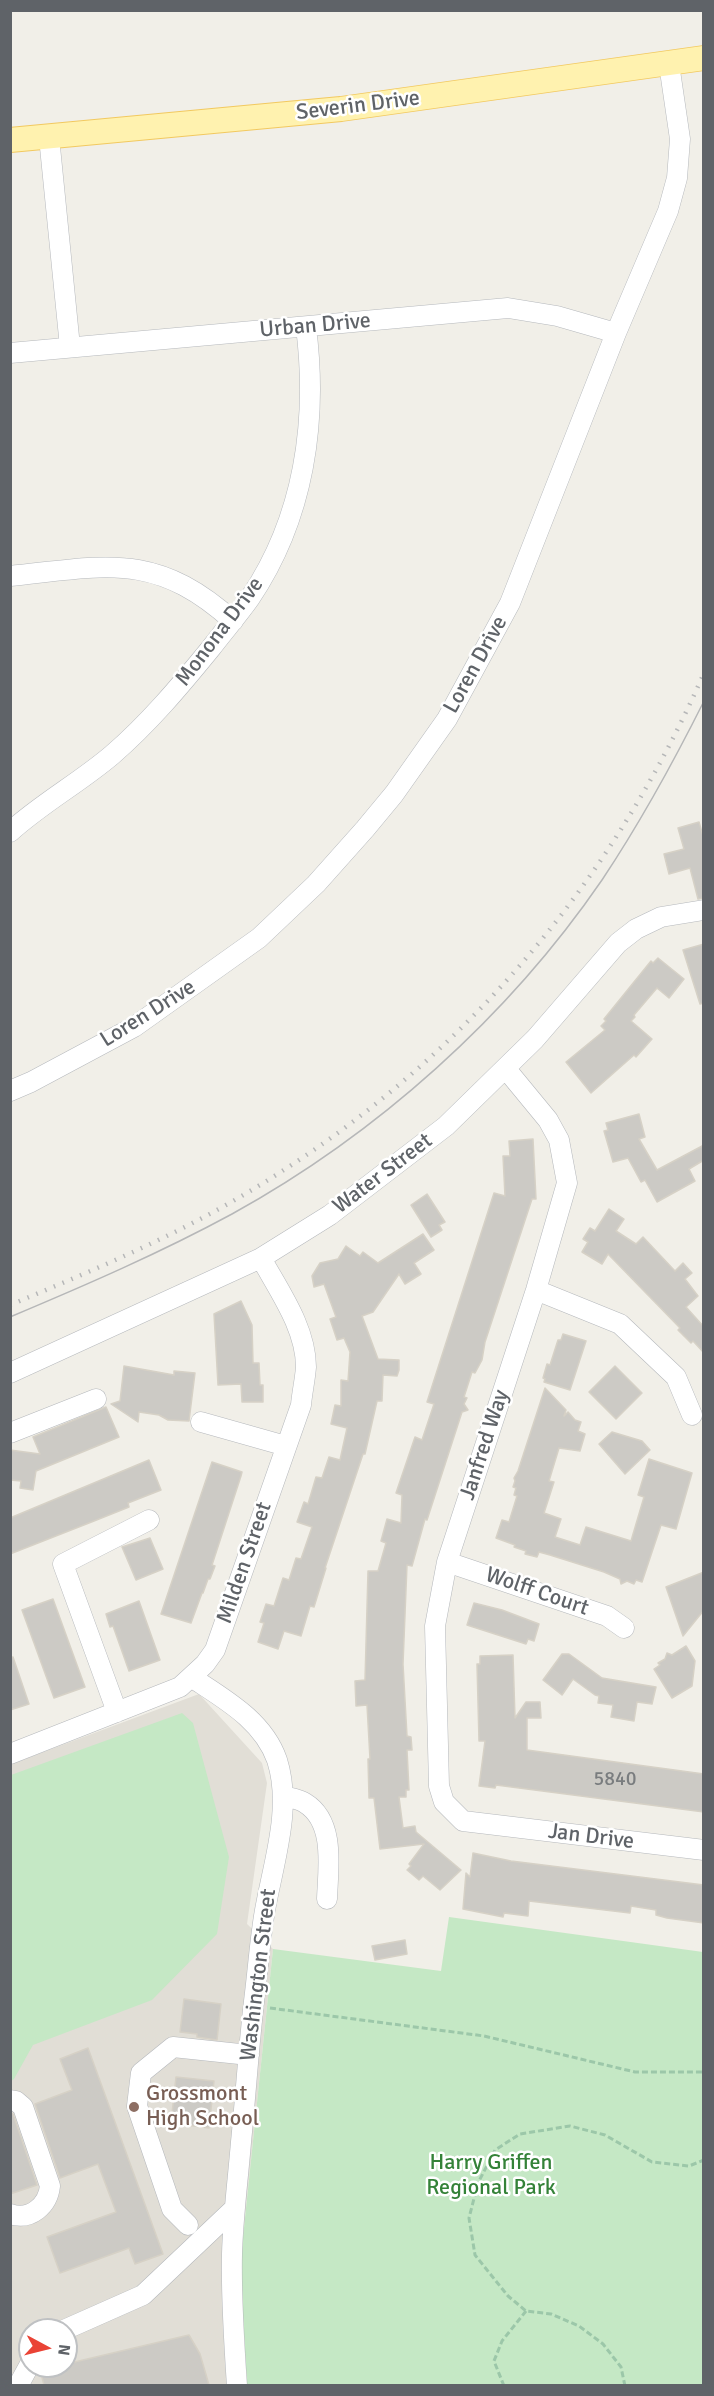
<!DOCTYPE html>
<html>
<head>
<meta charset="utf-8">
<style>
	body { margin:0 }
	#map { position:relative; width:714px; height:2396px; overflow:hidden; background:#f1efe8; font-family:Signika,sans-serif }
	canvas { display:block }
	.frame { position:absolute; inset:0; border:12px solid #5f6368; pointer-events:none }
	.north { position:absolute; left:18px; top:2318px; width:60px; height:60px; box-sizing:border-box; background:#fff; border:2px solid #bfc1c3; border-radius:50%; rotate:97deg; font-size:16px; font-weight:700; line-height:24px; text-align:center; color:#5f6368 }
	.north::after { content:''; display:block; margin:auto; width:21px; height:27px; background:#ea4335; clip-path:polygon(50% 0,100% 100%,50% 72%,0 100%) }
</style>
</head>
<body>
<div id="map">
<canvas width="714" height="2396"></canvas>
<div class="frame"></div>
<div class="north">N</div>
</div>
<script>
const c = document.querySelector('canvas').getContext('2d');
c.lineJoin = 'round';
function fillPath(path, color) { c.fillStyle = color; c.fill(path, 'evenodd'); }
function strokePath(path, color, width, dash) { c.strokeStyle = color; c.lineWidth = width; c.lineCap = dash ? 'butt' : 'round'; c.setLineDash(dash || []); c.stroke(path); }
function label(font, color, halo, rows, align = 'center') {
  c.font = font + ' Signika,sans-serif'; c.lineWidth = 5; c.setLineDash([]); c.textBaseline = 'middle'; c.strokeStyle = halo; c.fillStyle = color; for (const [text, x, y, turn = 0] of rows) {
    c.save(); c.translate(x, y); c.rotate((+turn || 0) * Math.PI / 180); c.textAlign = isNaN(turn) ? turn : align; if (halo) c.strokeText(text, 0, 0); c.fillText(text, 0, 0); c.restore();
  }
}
const education = new Path2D(`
	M199 1694 262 1763 267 1783 247 1924 273 1949 240 2266 247 2385 11 2386V1764ZM30 2330H66V2366H30Z`);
const green = new Path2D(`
	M182 1713 193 1723 229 1857 217 1934 152 2000 33 2045 14 2079 11 2081V1775Z
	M449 1917 703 1952V2385L247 2386 240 2266 273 1949 441 1971Z`);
const building = new Path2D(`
	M699 822 704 839V898L698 899 690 868 669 874 664 854 684 849 678 828Z
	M704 944V1003L700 1004 683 950Z
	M658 958 684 979 669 998 657 988 634 1015 635 1017 631 1021 652 1039 636 1057 634 1055 591 1093 566 1062 605 1030 601 1026 606 1021 604 1019 651 961 653 963Z
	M639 1114 645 1137 639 1139 657 1170 704 1145V1160L689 1169 695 1181 657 1202 645 1180 641 1182 628 1158 613 1162 604 1131 608 1130 606 1123Z
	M533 1139 536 1199H532L485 1342 482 1360 475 1373 472 1372 464 1397 467 1398 464 1404 468 1410 462 1412 427 1520 425 1519 412 1566 407 1565 403 1664 407 1736 411 1737 412 1750H407L409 1790H406V1797H399L403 1828 415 1826 416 1832 461 1870 440 1890 423 1876 419 1880 407 1870 411 1866 409 1864 424 1844 380 1849 374 1798H369L368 1759H370L367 1705 356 1706 355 1681 365 1680 368 1571H378L386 1543 381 1541 387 1519 401 1523 402 1495 396 1493 415 1437 422 1440 434 1404 427 1402 494 1193 505 1196 503 1156H510L509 1141Z
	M427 1194 445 1222 439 1225 442 1230 431 1237 411 1205Z
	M609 1209 624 1219 616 1231 636 1244 643 1237 675 1271 683 1263 692 1273 685 1279 698 1296 686 1307 704 1327V1353L693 1341 691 1343 678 1330 680 1328 608 1254 602 1264 582 1252 588 1242 583 1239 590 1228 595 1231Z
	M423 1234 434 1250 414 1263 421 1274 405 1284 399 1274 373 1312 362 1316 378 1359 399 1360V1370L397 1376 383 1375 382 1401H377L365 1454H363L325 1568H326L314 1607 310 1606 301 1636 284 1631 278 1649 258 1642 264 1623 260 1622 266 1604 274 1606 283 1578 289 1580 296 1558 301 1559 312 1527 297 1522 304 1502 308 1504 316 1477 322 1478 329 1457 340 1460 347 1428 331 1424 335 1405 341 1406V1380L348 1381 350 1352 344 1338 337 1340 330 1319 336 1317 324 1284 314 1287 312 1276 320 1263 338 1259 346 1246 360 1256 363 1252 378 1263Z
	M241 1301 252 1325 253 1363H259L260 1385H263V1402H242L241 1384 218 1385 214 1314Z
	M563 1334 586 1341 570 1390 544 1382 545 1379 543 1378 547 1364 550 1365 558 1340H561Z
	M124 1366 174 1375V1371L195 1373 189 1421 168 1420 159 1415 139 1412 138 1422 111 1404 120 1401Z
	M615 1366 642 1393 616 1419 589 1392Z
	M545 1388 566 1410 564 1416 568 1412 575 1420 581 1422 578 1431 585 1434 580 1451 559 1448 549 1481 554 1482 544 1513 561 1519 555 1537 580 1545 586 1527 631 1541 644 1497 638 1495 649 1459 692 1473 676 1529 661 1525 642 1582 636 1580 634 1584 627 1581 621 1584 620 1579 604 1572 550 1555 539 1552 537 1557 525 1554 526 1551 514 1547 515 1545 496 1538 502 1520 509 1522 517 1496 514 1495 516 1488 513 1487 515 1481 514 1478 518 1471Z
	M106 1407 119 1437 36 1471 33 1490 20 1488 21 1481 10 1480V1450L40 1454 33 1437Z
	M612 1432 642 1441 650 1450 625 1474 599 1444Z
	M149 1460 161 1490 128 1503 129 1507 94 1521 10 1554V1518Z
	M212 1462 242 1472 241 1476 212 1565 215 1566 210 1579H208L203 1593H202L191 1623 161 1614Z
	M150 1538 163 1569 136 1580 122 1547Z
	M704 1572V1610L683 1636 666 1587Z
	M53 1599 85 1687 54 1698 22 1610Z
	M139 1601 160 1660 129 1671 113 1626 110 1627 106 1614Z
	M474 1603 502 1610 539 1624 534 1641 528 1639 526 1644 467 1625Z
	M686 1646 695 1661 692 1686 672 1698 654 1669 660 1665 658 1663 665 1659 667 1653 672 1655Z
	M562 1654H569L602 1678 656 1687 652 1704 637 1702 634 1721 611 1717 613 1705 598 1703 599 1696 595 1695 573 1679 562 1695 543 1680Z
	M513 1655 515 1718 526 1702H540L541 1718H527V1750L704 1774V1812L496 1785 495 1788 479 1786 485 1741H479L477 1664H480V1656Z
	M13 1657 29 1704 10 1710V1658Z
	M473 1853 511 1861 704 1885V1923L667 1918 656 1915V1910L631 1906 630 1913 529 1901 528 1916 504 1913 503 1917 463 1909 466 1873 470 1877Z
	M405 1940 407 1954 375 1960 372 1946Z
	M184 1999 221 2004 217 2040 197 2037V2034L180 2032Z
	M88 2048 163 2254 135 2264 129 2248 60 2273 47 2237 116 2212 98 2164 60 2178 35 2104 72 2090 60 2059Z
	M176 2077 214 2081 209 2128 171 2123Z
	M10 2113 13 2114 37 2185 10 2194Z
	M189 2335 200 2354 209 2385H44L40 2370 66 2366V2364Z`);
const path = new Path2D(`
	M270 2008 484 2036 635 2072H704
	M504 2386 494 2361 502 2341 526 2311
	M625 2386 621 2367 603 2344 579 2326 551 2314 526 2311 508 2296 475 2255 469 2218 478 2183 495 2150 520 2134 570 2126 605 2135 652 2162 689 2166 704 2160`);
const minor = new Path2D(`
	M49 137 70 347
	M10 353 508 308 557 316 616 333
	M10 576C106 566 155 551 233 621
	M10 832C42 803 79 783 112 755 149 723 180 686 211 648 224 631 238 615 250 598 304 518 318 422 306 327
	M506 1069 548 1120 559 1140 567 1183 536 1290 447 1562 435 1626 439 1786 444 1802 463 1821 704 1850
	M10 1091 31 1082 134 1027 259 938 316 884 365 829 394 794 447 719 510 603 616 333 668 211 677 178 680 139 669 64
	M536 1290 620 1324 676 1377 692 1415
	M10 1373 261 1258 330 1215 446 1126 535 1039 618 943 636 929 661 917 704 910
	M201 1422 286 1446
	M10 1433 96 1399
	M447 1562 607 1616 624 1628
	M191 1677C224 1699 263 1720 277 1760 293 1810 272 1866 264 1916 260 1942 258 1967 255 1993 249 2042 246 2092 241 2142 238 2179 233 2217 232 2254 231 2298 234 2342 237 2386
	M117 1712 63 1564 149 1520
	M10 1754 180 1687 205 1664 215 1650 301 1405C302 1393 305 1380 306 1367 306 1328 279 1291 261 1258
	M283 1796C290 1798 299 1799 305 1803 336 1822 328 1869 327 1899
	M10 2100 16 2101 23 2107 50 2186C48 2205 31 2221 10 2214
	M188 2225 172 2209 137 2106 141 2073 173 2047 249 2055
	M64 2330 143 2295 235 2208
	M18 2386 30 2364`);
const major = new Path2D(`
	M10 140 341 109 704 58`);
const tram = new Path2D(`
	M10 1317C86 1285 160 1253 232 1214 377 1134 508 1017 602 880 640 823 673 763 704 701`);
const rail = new Path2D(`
	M10 1305C94 1270 178 1235 255 1188 457 1066 609 889 704 673`);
const markers = [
	[134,2107,6,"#8d6e63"]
];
const numberNames = [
	["5840",615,1780]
];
const streetNames = [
	["Severin Drive",358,106,-7],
	["Urban Drive",315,326,-5],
	["Monona Drive",220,632,-53],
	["Loren Drive",476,665,-61],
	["Loren Drive",148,1014,-32],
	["Water Street",383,1174,-37],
	["Janfred Way",485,1445,-72],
	["Milden Street",245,1563,-71],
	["Wolff Court",537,1592,19],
	["Jan Drive",591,1837,7],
	["Washington Street",259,1975,-83]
];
const educationNames = [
	["Grossmont",146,2094],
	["High School",146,2119]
];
const parkNames = [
	["Harry Griffen",491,2163],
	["Regional Park",491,2188]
];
fillPath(education, '#e1ded6');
fillPath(green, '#c5e8c5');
fillPath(building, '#cccac5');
strokePath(building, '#d6d1c6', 1.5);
strokePath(minor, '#b5b8bc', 21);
strokePath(major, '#f2c960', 26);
strokePath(path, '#9cc7a9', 3, [6, 3]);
strokePath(minor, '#fff', 20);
strokePath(major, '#fff2af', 24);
strokePath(tram, '#b6b7b8', 1.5);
strokePath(rail, '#b6b7b8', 4.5, [1.5, 8]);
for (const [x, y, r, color] of markers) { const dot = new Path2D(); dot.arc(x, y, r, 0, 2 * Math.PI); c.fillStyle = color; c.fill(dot); strokePath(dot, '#fff', 2); }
label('20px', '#7a7d7f', null, numberNames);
label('22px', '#5f6368', '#fff', streetNames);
label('22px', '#785e54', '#fff', educationNames, 'left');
label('22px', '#348238', '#fff', parkNames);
</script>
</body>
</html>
